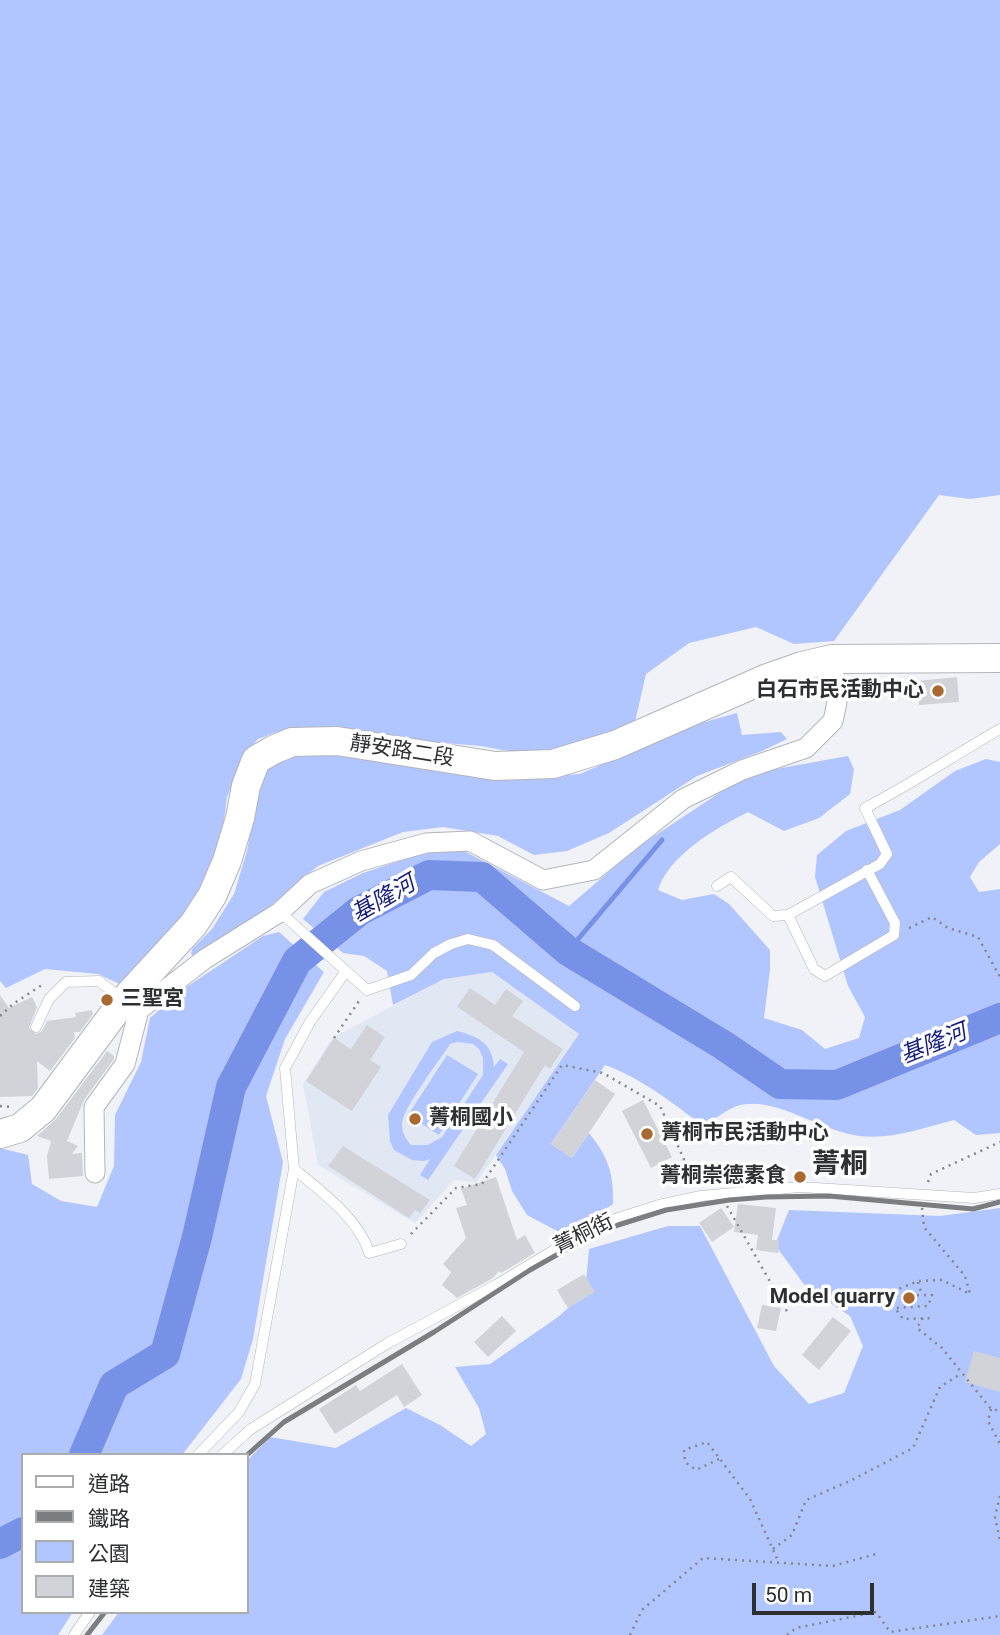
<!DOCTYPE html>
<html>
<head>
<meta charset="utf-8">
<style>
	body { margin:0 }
	#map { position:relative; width:1000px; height:1635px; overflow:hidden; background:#f0f2f7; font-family:Roboto,"Noto Sans TC",sans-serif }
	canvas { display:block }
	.legend { position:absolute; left:21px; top:1453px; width:228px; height:161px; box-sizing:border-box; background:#fff; border:2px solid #abacad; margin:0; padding:9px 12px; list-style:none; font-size:21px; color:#2e2f31 }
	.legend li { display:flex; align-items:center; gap:14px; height:35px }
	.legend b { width:35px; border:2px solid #abacad }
	.scale { position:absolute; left:752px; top:1583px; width:122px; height:32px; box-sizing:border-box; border:4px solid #2e2f31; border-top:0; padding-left:9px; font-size:21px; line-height:24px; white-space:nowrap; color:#2e2f31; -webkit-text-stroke:5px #fff; paint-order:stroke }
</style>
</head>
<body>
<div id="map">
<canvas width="1000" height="1635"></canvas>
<ul class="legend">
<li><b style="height:9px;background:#fff"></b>道路</li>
<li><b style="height:9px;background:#7b7d80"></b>鐵路</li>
<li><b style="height:19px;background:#b1c5ff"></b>公園</li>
<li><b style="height:19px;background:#d1d3d8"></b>建築</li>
</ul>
<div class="scale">50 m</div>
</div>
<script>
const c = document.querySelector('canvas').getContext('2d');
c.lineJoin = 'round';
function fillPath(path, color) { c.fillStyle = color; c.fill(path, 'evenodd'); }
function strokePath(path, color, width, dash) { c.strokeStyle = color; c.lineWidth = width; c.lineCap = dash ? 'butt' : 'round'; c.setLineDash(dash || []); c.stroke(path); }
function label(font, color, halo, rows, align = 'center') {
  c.font = font + ' Roboto,"Noto Sans TC",sans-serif'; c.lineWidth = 7; c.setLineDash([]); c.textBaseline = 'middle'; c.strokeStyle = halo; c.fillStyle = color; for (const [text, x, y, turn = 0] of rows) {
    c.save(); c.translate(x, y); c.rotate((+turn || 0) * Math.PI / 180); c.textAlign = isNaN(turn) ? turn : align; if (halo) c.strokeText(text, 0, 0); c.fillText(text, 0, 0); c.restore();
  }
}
const built = new Path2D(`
	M492 972 579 1034 476 1183 454 1180 415 1223 318 1165 303 1084 332 1038 444 979Z`);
const green = new Path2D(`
	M0 0H1000V495L970 499 939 495 834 641 794 644 756 627 689 643 646 674 634 726 564 749 530 755 481 746 321 733 277 732 258 739 246 753 227 797 221 843 208 885 124 986 98 974 45 969 6 988 0 981Z
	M737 713 742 735 781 732 787 739 762 751 697 776 609 833 567 851 534 855 498 836 443 827 403 832 318 866 268 908 193 956 191 954 192 949 212 929 234 894 247 851 261 773 280 760 299 755 348 756 533 777 580 774 690 726Z
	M848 756 854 769 850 794 819 818 784 831 748 812C716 828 669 855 658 890L682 900 714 894 729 904 770 950V970L764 1018 802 1030 825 1049 859 1038 865 1017 848 986 815 877 817 855 846 831 900 810 955 771 986 759 1000 762V844L979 862 970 877 979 892 1000 889V1133L976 1135 954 1120C923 1128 891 1140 859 1136 820 1131 778 1097 740 1105 728 1108 714 1120 703 1126 673 1103 641 1078 605 1065L551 1144 572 1158 589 1133C608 1157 614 1173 613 1204L587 1221 559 1232 527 1215 512 1191 505 1169 496 1155 579 1034 492 972 444 979 393 1005 387 971 364 956 343 953 303 919 324 892 363 873 423 853 464 851 569 906 639 846 748 774Z
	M279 932 324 972 285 1039 266 1096 283 1162 253 1339 241 1379 182 1455H23V1612H73L58 1635H0V1148L28 1155 32 1184 61 1201 97 1207 114 1166 115 1115 141 1062 150 1018 182 990 263 936Z
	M457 1031C478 1036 493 1044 494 1067L500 1059 508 1064 428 1180 420 1175 430 1159 424 1161 412 1160 394 1150 390 1141 388 1115 432 1042ZM457 1042 473 1044 479 1049 483 1058V1075L442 1137 428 1145H411C406 1139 402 1133 402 1125 401 1110 440 1060 450 1044Z
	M447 1055 478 1074 439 1135 408 1115Z
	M1000 1208V1635H102L119 1612H247V1461L270 1437 336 1448 406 1408 440 1425 471 1446 486 1434 479 1408 455 1367 490 1364 558 1317 585 1293 589 1249 668 1226H700L774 1366 809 1404 844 1393 863 1346 850 1316 806 1287 775 1245 789 1210 940 1216Z`);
const stream = new Path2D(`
	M568 951 662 840`);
const river = new Path2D(`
	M84 1455 114 1385 165 1354 197 1237 231 1087 297 961 359 911 429 875 482 877 568 951 723 1045 780 1084 837 1085 1000 1018
	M0 1544 23 1532`);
const building = new Path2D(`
	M957 677 959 702 919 705 916 681Z
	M470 988 495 1005 506 989 523 1001 512 1016 563 1049 550 1069 545 1065 475 1179 454 1166 524 1052 457 1007Z
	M0 995 9 1008 32 997 37 1007 29 1028 36 1034 42 1031 47 1021 76 1017 75 1013 92 1010 93 1014 80 1032H74L75 1038 50 1071 37 1061 38 1088 32 1096 0 1097Z
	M367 1025 385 1037 370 1060 381 1067 352 1111 306 1081 334 1038 351 1049Z
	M107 1051 114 1056V1059L84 1100 67 1141 78 1146 72 1154 82 1153 83 1176 49 1179 47 1156 51 1141 37 1136 56 1119Z
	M595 1080 615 1094 572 1158 551 1144Z
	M643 1100 672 1157 651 1168 622 1111Z
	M343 1146 430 1200 420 1213 415 1210 409 1218 328 1166Z
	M496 1177 517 1240 525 1235 535 1253 501 1273 499 1271 493 1278 457 1298 442 1285 451 1272 443 1264 466 1238 456 1208 467 1205 461 1189Z
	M738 1204 776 1208 772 1240H779L778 1253 756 1250 758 1235 734 1232Z
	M721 1208 734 1227 712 1242 699 1223Z
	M584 1274 595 1292 568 1308 557 1290Z
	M762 1305 781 1308 776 1331 757 1328Z
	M502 1316 516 1331 488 1357 474 1342Z
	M833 1317 851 1331 819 1370 802 1355Z
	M974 1351 1000 1358V1392L965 1382Z
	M402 1364 422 1395 404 1407 397 1395 335 1434 319 1409 356 1385 360 1391Z`);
const path = new Path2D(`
	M909 928 932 917 948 928 978 937 1000 977
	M0 1016 13 1004 45 983
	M334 1038 359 1001
	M0 1106 12 1107
	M928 1182 931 1174 1000 1142
	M727 1206 789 1315
	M922 1208 924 1227 965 1276 970 1294 942 1280 918 1281 882 1296 932 1295 928 1306 895 1308 903 1319 934 1318
	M411 1234 456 1188 482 1184 562 1065 603 1073 660 1106 695 1184
	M918 1282 922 1295
	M923 1318 917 1328 942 1348 991 1409 1000 1411
	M991 1409 988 1421 1000 1444
	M719 1459 696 1470 685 1462 684 1450 707 1442 750 1499 779 1563
	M1000 1496 995 1517 1000 1541
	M773 1549 792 1535 806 1500 850 1481 913 1448 940 1387 962 1373
	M630 1635 642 1610 703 1558 833 1566 876 1554
	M787 1635 796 1628 876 1612 890 1632 1000 1616`);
const lane = new Path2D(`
	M717 886 731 877 773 916 788 915 880 864 887 854 865 808C911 784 955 755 1000 729
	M788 915 814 969 825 976 894 935 895 923 867 870
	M346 971 367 990 411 975 434 953 451 944 468 939 493 945 575 1006
	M36 1027 49 999 66 982 99 981 123 1000
	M294 1169C320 1190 360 1220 369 1253L401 1244
	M198 1455 239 1412 255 1384 294 1169 285 1068 310 1022 346 971 280 912
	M222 1455 251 1429 388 1343 496 1285 591 1228 621 1217 659 1205 701 1196 800 1187 974 1198 1000 1194
	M74 1635 90 1612`);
const street = new Path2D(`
	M139 1010 205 959 280 912 310 884 361 861 426 843 470 841 543 880 594 870 683 799 742 770 806 748 833 721 837 702 832 659
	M95 1173 94 1107 125 1064 139 1010 130 1004`);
const secondary = new Path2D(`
	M0 1134 20 1128 43 1109 124 1000 193 925 212 896 227 861 240 818 246 786 256 760 273 750 292 742 337 741 495 766 553 764 615 745 765 679 802 666 832 659 1000 658`);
const rail = new Path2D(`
	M247 1455 284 1422 434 1332 530 1270 583 1240 618 1225 666 1210 729 1200 766 1197 829 1196 973 1209 1000 1202
	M87 1635 105 1612`);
const markers = [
	[938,691,7,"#a96a32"],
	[107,1000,7,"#a96a32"],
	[415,1119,7,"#a96a32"],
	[647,1134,7,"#a96a32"],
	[800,1177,7,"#a96a32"],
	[909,1298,7,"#a96a32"]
];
const poiNames = [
	["白石市民活動中心",924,691],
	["三聖宮",121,1000,"left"],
	["菁桐國小",429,1119,"left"],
	["菁桐市民活動中心",661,1134,"left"],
	["菁桐崇德素食",786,1177],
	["Model quarry",895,1298]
];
const streetNames = [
	["靜安路二段",402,752,9],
	["菁桐街",584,1235,-26]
];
const waterNames = [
	["基隆河",384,900,-30],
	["基隆河",934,1045,-22]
];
const districtNames = [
	["菁桐",840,1166]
];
fillPath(built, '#e2e7f4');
fillPath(green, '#b1c5ff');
strokePath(stream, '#7791e6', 5);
strokePath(river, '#7791e6', 30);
fillPath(building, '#d1d3d8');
strokePath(lane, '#b3b5ba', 11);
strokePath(street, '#b3b5ba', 21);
strokePath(secondary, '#b3b5ba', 30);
strokePath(path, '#85878a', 2.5, [2, 5]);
strokePath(lane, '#fff', 10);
strokePath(street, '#fff', 19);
strokePath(secondary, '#fff', 28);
strokePath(rail, '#7b7d80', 5);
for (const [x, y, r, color] of markers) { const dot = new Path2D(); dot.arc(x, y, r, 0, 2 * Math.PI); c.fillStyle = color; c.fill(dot); strokePath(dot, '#fff', 2.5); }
label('bold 21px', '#2e2f31', '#fff', poiNames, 'right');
label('21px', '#2e2f31', '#fff', streetNames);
label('italic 23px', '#161e80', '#fff', waterNames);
label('bold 28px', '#2e2f31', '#fff', districtNames);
</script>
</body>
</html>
